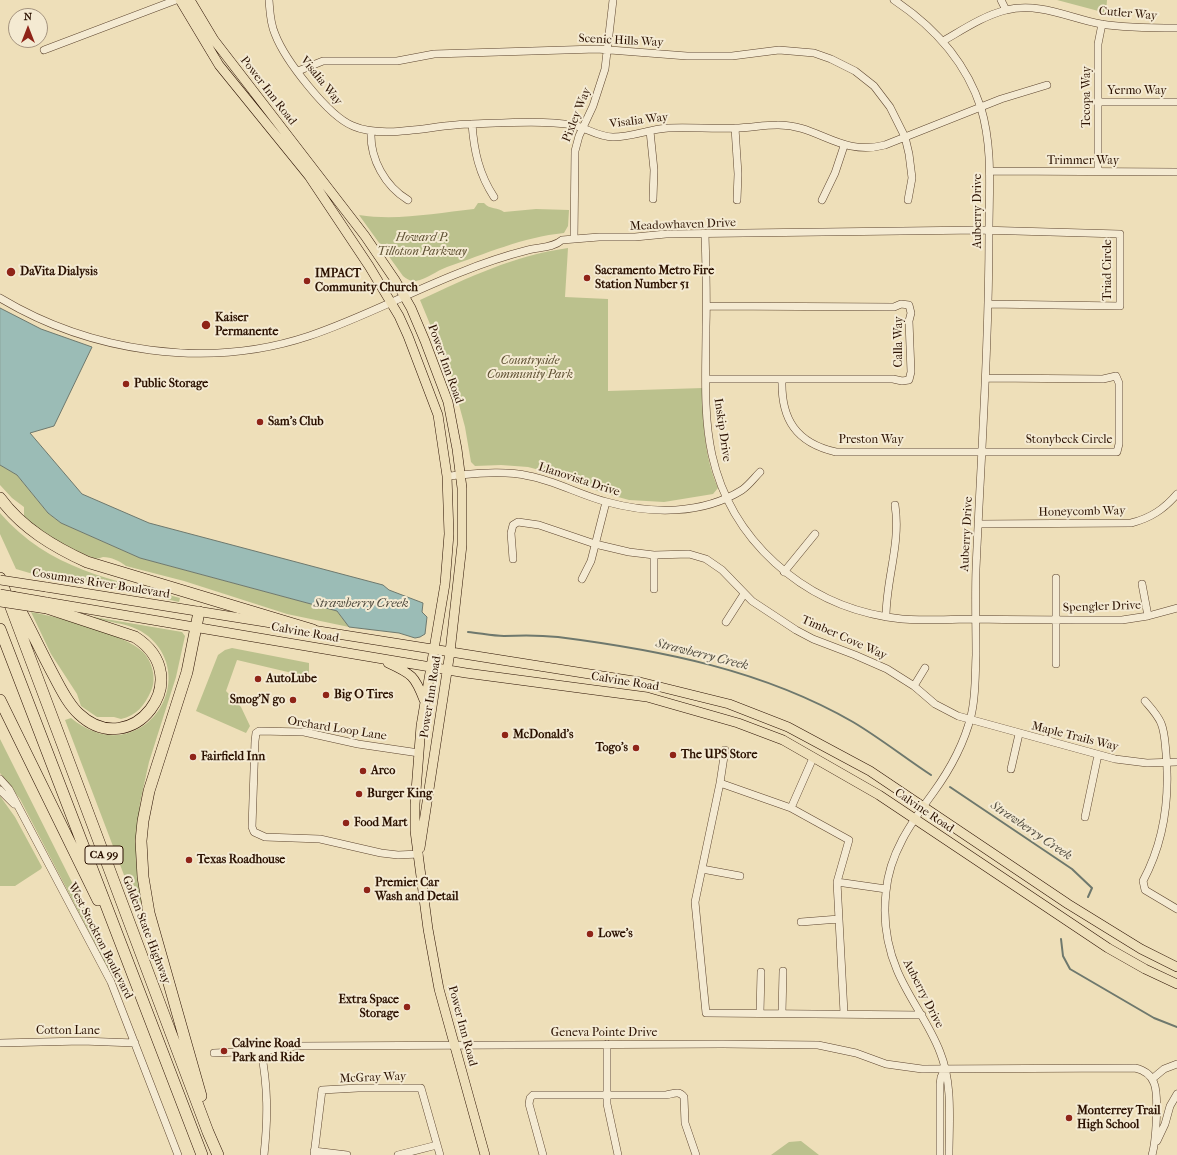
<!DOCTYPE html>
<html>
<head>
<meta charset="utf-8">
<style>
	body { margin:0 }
	#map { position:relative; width:1177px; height:1155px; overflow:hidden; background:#eedfb9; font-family:"IM FELL French Canon",serif }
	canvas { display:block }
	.north { position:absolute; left:8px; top:8px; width:40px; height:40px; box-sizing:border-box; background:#f4ead2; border:1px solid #a4937e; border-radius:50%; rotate:0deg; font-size:11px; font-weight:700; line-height:16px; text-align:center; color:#2b1100 }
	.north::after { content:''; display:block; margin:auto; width:14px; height:18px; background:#8f2418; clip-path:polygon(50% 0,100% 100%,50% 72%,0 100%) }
</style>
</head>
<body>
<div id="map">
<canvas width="1177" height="1155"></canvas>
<div class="north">N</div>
</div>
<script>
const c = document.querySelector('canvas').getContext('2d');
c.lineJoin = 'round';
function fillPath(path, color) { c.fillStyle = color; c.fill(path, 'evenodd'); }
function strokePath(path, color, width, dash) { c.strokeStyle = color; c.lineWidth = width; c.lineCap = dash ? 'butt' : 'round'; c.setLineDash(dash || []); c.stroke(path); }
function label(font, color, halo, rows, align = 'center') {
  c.font = font + ' "IM FELL French Canon",serif'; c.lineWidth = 4; c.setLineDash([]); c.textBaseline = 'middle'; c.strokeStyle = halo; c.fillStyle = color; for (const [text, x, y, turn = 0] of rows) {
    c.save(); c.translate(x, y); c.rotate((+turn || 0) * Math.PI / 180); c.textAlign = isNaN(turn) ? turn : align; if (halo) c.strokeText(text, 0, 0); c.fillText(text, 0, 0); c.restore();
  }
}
const green = new Path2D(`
	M1057 0H1107L1106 13Z
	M478 203H484C490 210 498 207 504 212L536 209 569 210 568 226 564 233C523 237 485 254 447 267 436 271 427 279 416 281 411 282 407 279 403 276L359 215C397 221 436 213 474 209Z
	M568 248 565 297 608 299V391L703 388C703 423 704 456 718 488L713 494 664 502 629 500 600 492 551 473 528 467 501 465 475 466 471 462 465 427 451 375 420 300C470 277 512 256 568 248Z
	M0 465 17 475 48 513 61 523 140 558 337 611 349 627 287 614 184 581 126 566C120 561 111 557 103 557 100 558 98 559 94 558 68 549 46 534 24 518V507L12 498 0 485Z
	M0 513C50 570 111 579 180 598L179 602 118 588 33 574 16 569 0 534Z
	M31 612C55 616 127 635 143 652 152 661 157 679 151 691 145 705 136 716 121 719L114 717H97L81 706 77 694 51 654Z
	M82 615 182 632 185 636 176 677 149 762 140 803 138 828 142 902 135 904 65 720 71 718C138 773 203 682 148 636 130 621 103 623 82 615Z
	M232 648 309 663V677L237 660 226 691 241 707 250 726 246 733 196 711 218 655 225 650Z
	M0 739 92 922 113 978 20 799 0 773Z
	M0 796 15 817 42 867 41 869 15 886H0Z
	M801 1141 819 1155H771L789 1142Z`);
const water = new Path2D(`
	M0 308 41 329 92 347 54 426 30 433 82 494 149 523 383 585 389 590 423 603 422 612 427 617 425 634 420 637 415 638 399 633 349 627 337 611 140 558 61 523 48 513 17 475 0 465Z`);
const stream = new Path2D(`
	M468 632C480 633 492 636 504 636 523 635 540 635 558 637 660 650 763 670 853 722 880 738 905 758 931 775
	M950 787 1072 869 1092 888 1088 897
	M1061 939 1063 956 1070 969 1154 1018 1177 1027`);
const minor = new Path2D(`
	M269 0C270 12 270 23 275 34 285 60 328 116 353 126 385 140 436 124 471 124 503 123 541 120 573 125 587 128 598 137 613 137 632 137 650 129 668 128 691 127 713 129 735 128 749 128 763 125 777 125 818 124 840 157 885 145L1001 99 1047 85
	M894 0C933 26 966 62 981 108 993 148 989 190 989 231 989 344 981 456 976 569 975 598 976 626 976 655 975 676 976 696 971 716 964 744 949 771 933 793 911 823 889 854 886 892 883 918 887 946 897 970 909 999 929 1023 940 1052 953 1084 949 1121 949 1155
	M1001 0 1006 10
	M943 41C964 29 983 16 1006 10 1040 2 1069 18 1101 24 1126 28 1152 28 1177 28
	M44 50 176 0
	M298 71 323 61H397L434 54 597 49 687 56H732L779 50 814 53 831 59 855 71 874 86 890 107 905 137 909 154 912 178 908 200
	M1098 102H1177
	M472 124C474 151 479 174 494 197
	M735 128 738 174 737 200
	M650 131 654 170 653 199
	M371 132C370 159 385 186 408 200
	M990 171 1177 172
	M1098 171V44L1102 24
	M822 200 835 173 844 146
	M705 234C706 265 707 296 706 327 706 369 703 414 712 455 731 540 802 603 887 617 916 622 946 619 976 619 1025 620 1073 620 1122 620L1148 616 1177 608
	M574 239 575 151 579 136 593 106 605 69 613 0
	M0 298C90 352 207 370 309 336 360 319 408 293 459 273 481 264 504 256 528 250 539 247 553 248 562 240L599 237H635L666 234 980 230 1120 234V306L989 304
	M706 379H893L902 381 909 380 911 372 909 321 911 313 909 305 901 304 894 307 707 306
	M782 380C781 419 796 443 836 452H1117L1119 444V383L1116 376 1103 379 986 378
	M447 476C474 474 503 470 529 476 556 481 580 495 607 502 651 514 702 515 742 490 749 485 754 478 760 472
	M978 524 1131 523C1151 518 1164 509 1177 494
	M654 555V589
	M513 559 511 533 513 525 518 522 539 525 595 544 629 552 654 555 689 554 706 559 722 570 752 601 796 630 813 639 855 655 887 669 914 686 935 704 958 716 1115 759 1147 763 1177 762
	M784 572 815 534
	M1056 578V664
	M582 579 591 561 606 502
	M1142 584 1148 616
	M886 617C886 579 901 544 895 505
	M726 622 744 594
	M914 686 925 668
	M1145 701C1151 708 1157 714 1161 723 1165 733 1165 743 1166 753 1170 798 1164 842 1143 881L1145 890 1177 909
	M419 753 358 744 304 732 259 731 256 733 255 741 252 827 254 832 265 837 320 839 381 853 398 855 419 854
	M813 758 791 808 720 783 695 902 706 1013 922 1015
	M1011 769 1019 734
	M0 779 9 789 111 982 178 1155
	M720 783 725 750
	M0 790 14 804
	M791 808 849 840 837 882 844 1013
	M1085 817 1098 755
	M702 869 740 876
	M837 882 886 889
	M801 922 839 919
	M760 1013 761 972
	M782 1013 783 971
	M0 1043 82 1041 135 1043
	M607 1044V1104L618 1155
	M261 1051C268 1087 268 1118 264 1155
	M214 1053 261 1051 296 1046 723 1044 818 1045 856 1053 886 1064 922 1069 1135 1068C1144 1070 1151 1075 1154 1083 1159 1095 1156 1142 1152 1155
	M1152 1079 1164 1069 1177 1064
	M1157 1141 1165 1124 1170 1106 1177 1094
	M314 1151 347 1155
	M314 1155 322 1090 358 1088H421L440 1155
	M398 1155 437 1145
	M543 1155 529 1104 530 1098 533 1095H666C673 1094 679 1090 684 1097L685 1123 696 1155
	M940 1155V1084L941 1077 945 1069`);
const major = new Path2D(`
	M180 0 219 65 309 176 369 266 399 316 408 336 438 415 447 476 449 534 445 584 421 726 415 804V831L428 929 439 989 485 1155
	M190 0 214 40 365 236 395 280 411 308 425 341 448 402 457 449 462 488V545L450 652 420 848
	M46 587 284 625
	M46 602 466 673 647 697 738 723 783 740 879 795 1108 948 1145 969 1177 984
	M306 629 640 682 729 704 788 727 870 771 1068 904 1141 949 1177 967
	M388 663C412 674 415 676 424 700`);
const highway = new Path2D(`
	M0 498C22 528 54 547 87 562L313 630
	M0 578 208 1132 218 1155
	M13 597C28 623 40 650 54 676 61 689 68 704 79 714 131 763 199 678 135 637L47 608
	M199 612 187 672 149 791 143 821 141 841 143 877 149 913 201 1096
	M0 629 202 1155
	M0 700 98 900`);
const majorBridge = new Path2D(`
	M0 580 46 587
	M0 594 46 602`);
const highwayBridge = new Path2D(`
	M0 601 47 608`);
const markers = [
	[11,272,5,"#8f2418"],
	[587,278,4,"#8f2418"],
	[307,281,4,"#8f2418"],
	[206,325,5,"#8f2418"],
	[126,384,4,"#8f2418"],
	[260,422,4,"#8f2418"],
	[258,679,4,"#8f2418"],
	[326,695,4,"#8f2418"],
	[293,700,4,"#8f2418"],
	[505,735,4,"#8f2418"],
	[636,748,4,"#8f2418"],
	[673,755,4,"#8f2418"],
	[193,757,4,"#8f2418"],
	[363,771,4,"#8f2418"],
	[359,794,4,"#8f2418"],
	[346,823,4,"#8f2418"],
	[189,860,4,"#8f2418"],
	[367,890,4,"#8f2418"],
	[590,934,4,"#8f2418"],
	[407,1007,4,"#8f2418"],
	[224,1051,4,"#8f2418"],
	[1069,1118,4,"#8f2418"]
];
const shields = [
	[104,855,38]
];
const shieldNames = [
	["CA 99",104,855]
];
const streetNames = [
	["Cutler Way",1128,14,5],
	["Scenic Hills Way",621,41,3],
	["Visalia Way",321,81,51],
	["Power Inn Road",268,91,52],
	["Yermo Way",1137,91],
	["Tecopa Way",1087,97,-90],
	["Pixley Way",577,115,-68],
	["Visalia Way",639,121,-7],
	["Trimmer Way",1083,161],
	["Auberry Drive",978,211,-90],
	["Meadowhaven Drive",683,225,-2],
	["Triad Circle",1108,270,-90],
	["Calla Way",899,342,-90],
	["Power Inn Road",445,364,70],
	["Inskip Drive",722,430,82],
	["Preston Way",871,440],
	["Stonybeck Circle",1069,440],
	["Llanovista Drive",579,480,18],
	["Honeycomb Way",1082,512,-1],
	["Auberry Drive",967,534,-87],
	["Cosumnes River Boulevard",101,584,9],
	["Spengler Drive",1102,607,-2],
	["Calvine Road",305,633,10],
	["Timber Cove Way",844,638,24],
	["Calvine Road",625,682,9],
	["Power Inn Road",431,697,-81],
	["Orchard Loop Lane",337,729,9],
	["Maple Trails Way",1075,737,14],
	["Calvine Road",924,811,34],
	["Golden State Highway",146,930,69],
	["West Stockton Boulevard",100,941,63],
	["Auberry Drive",923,994,63],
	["Power Inn Road",462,1026,75],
	["Cotton Lane",68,1031],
	["Geneva Pointe Drive",604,1033],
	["McGray Way",373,1078,-2]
];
const parkNames = [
	["Howard P.",422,238],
	["Tillotson Parkway",422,252],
	["Countryside",530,361],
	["Community Park",530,375]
];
const poiNames = [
	["Sacramento Metro Fire",595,271],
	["Station Number 51",595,285],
	["DaVita Dialysis",20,272],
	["IMPACT",315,274],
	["Community Church",315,288],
	["Kaiser",215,318],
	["Permanente",215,332],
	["Public Storage",134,384],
	["Sam's Club",268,422],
	["AutoLube",266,679],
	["Big O Tires",334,695],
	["Smog'N go",285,700,"right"],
	["McDonald's",513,735],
	["Togo's",628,748,"right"],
	["The UPS Store",681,755],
	["Fairfield Inn",201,757],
	["Arco",371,771],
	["Burger King",367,794],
	["Food Mart",354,823],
	["Texas Roadhouse",197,860],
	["Premier Car",375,883],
	["Wash and Detail",375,897],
	["Lowe's",598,934],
	["Extra Space",399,1000,"right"],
	["Storage",399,1014,"right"],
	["Calvine Road",232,1044],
	["Park and Ride",232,1058],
	["Monterrey Trail",1077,1111],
	["High School",1077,1125]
];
const waterNames = [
	["Strawberry Creek",361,604],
	["Strawberry Creek",702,655,14],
	["Strawberry Creek",1031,831,34]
];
fillPath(green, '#bbc18d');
fillPath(water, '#9bbcb6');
strokePath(water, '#6e786d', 1);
strokePath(stream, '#6e786d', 2);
strokePath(minor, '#5c442e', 8);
strokePath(major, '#2b1100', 10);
strokePath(highway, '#2b1100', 12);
strokePath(minor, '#f4ead2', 7);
strokePath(major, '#eedfb9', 9);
strokePath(highway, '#eedfb9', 11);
strokePath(majorBridge, '#2b1100', 10, []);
strokePath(highwayBridge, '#2b1100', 12, []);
strokePath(majorBridge, '#eedfb9', 9);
strokePath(highwayBridge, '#eedfb9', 11);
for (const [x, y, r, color] of markers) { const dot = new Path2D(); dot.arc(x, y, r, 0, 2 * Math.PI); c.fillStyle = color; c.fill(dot); strokePath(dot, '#f4ead2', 1.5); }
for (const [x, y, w] of shields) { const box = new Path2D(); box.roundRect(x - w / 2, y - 9, w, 18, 3); c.fillStyle = '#f4ead2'; c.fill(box); strokePath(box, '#2b1100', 1); }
label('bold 11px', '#2b1100', null, shieldNames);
label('12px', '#2b1100', '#f4ead2', streetNames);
label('italic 12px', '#5d4f31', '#f4ead2', parkNames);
label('bold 12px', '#2b1100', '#f4ead2', poiNames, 'left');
label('italic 13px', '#524d40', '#f4ead2', waterNames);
</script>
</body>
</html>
